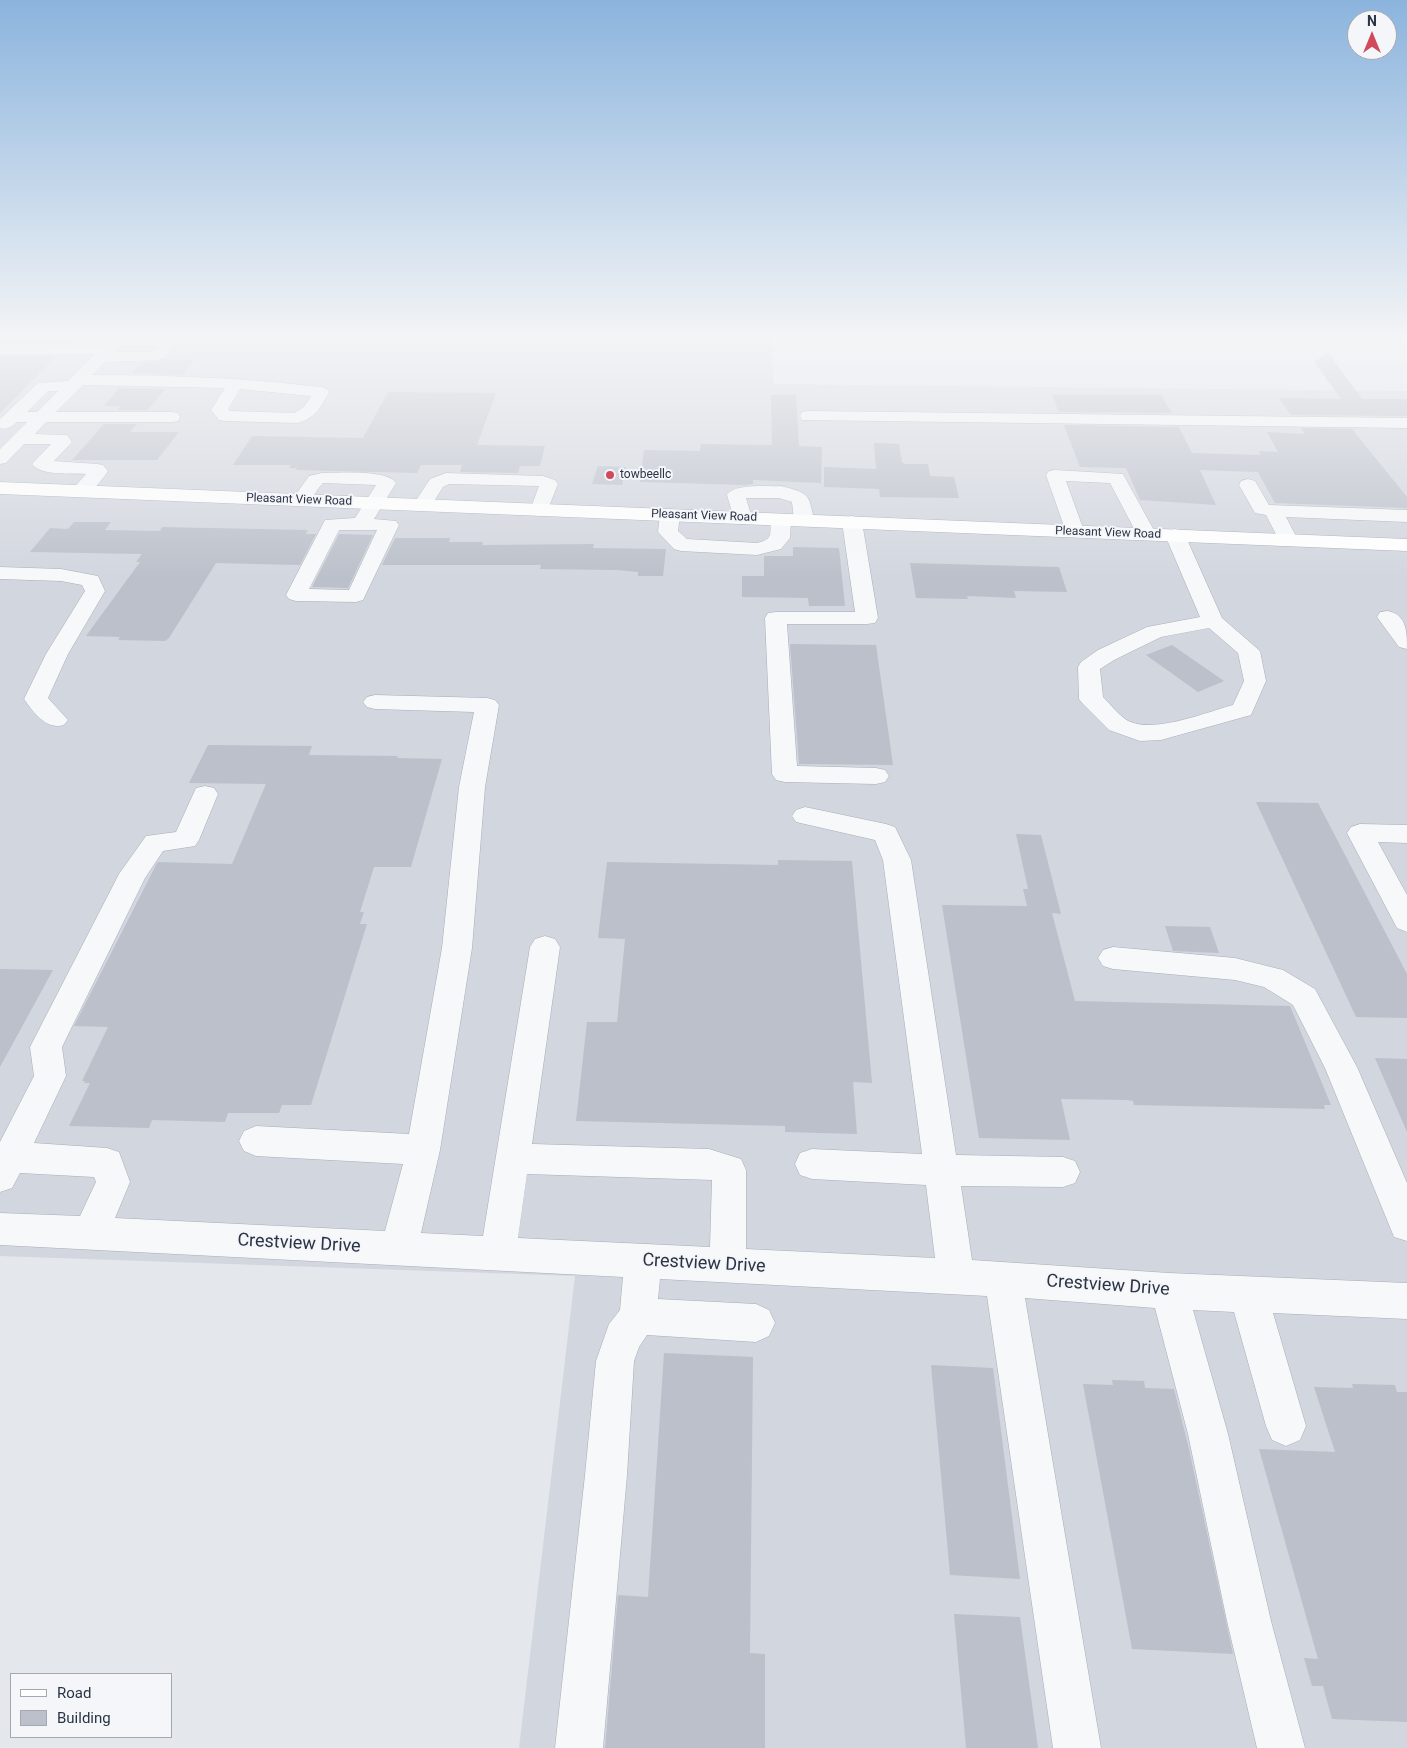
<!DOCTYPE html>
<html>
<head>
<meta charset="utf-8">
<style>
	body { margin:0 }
	#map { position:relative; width:1407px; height:1748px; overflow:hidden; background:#e4e7ec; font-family:Roboto,sans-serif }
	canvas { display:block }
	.legend { position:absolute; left:10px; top:1673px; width:162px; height:65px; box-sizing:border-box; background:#f4f6f9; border:1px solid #a4a8b1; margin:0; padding:6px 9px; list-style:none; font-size:15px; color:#2b3445 }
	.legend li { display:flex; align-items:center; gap:10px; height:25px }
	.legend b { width:25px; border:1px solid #a4a8b1 }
	.north { position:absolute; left:1347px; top:10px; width:50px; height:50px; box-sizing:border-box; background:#f4f6f9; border:1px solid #a4a8b1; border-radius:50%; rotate:0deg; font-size:14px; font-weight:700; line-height:20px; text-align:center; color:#2b3445 }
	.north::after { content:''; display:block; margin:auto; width:18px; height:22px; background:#d1495b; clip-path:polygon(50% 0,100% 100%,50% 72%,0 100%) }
</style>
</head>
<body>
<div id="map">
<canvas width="1407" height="1748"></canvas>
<ul class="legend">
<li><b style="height:6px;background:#fff"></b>Road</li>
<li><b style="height:14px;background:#bbc0ca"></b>Building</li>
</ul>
<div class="north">N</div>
</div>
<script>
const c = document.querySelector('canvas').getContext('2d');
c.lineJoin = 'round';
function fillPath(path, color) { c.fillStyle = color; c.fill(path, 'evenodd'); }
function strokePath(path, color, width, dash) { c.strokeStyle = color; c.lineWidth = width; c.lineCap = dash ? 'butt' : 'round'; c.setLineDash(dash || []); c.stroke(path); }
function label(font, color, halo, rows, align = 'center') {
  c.font = font + ' Roboto,sans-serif'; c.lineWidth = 4; c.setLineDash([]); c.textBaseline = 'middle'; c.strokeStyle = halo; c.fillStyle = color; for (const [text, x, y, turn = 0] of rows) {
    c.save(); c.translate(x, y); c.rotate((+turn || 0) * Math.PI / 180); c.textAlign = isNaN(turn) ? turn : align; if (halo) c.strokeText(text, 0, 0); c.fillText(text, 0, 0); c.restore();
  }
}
const built = new Path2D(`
	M0 334H647L771 336 774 384 1407 391V1748H519L575 1276 0 1256Z`);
const building = new Path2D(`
	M0 334H80L71 343 0 342Z
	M1328 352 1362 399H1407V416L1291 415 1279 398 1341 399 1314 362Z
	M0 356H57L0 413Z
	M165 359 194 360 182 375 132 373 142 362H158Z
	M119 388 165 389 148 410H117L121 406H104Z
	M388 392 496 393 477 445 545 446 540 466H520L518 473 460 472 462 465H421L417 473 296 470 297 468H289L291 465H233L252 436 363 438Z
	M771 395H796L799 446 822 447 821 483 753 480V484L745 485 640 482 644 450 700 451 701 444 772 445Z
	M1052 395H1161L1172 413 1059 412Z
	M104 424H137L130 432H179L157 460H72Z
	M1064 425 1179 427 1192 453 1261 455 1259 451 1278 452 1267 432 1305 434 1301 428 1352 429 1407 497V508L1275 503 1258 472 1200 470 1216 505 1140 500 1126 468 1080 467Z
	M874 443 899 444 902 462 905 464H928L930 476 954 477 959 498 880 497 879 489 824 487V467L876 469Z
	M598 466 626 467 622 485 592 484Z
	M74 522H111L105 530 160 531 162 527 308 530 306 534H316L300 565 216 563 169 638 165 641 118 640 120 637 86 636 140 562H136L142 554 30 552 50 528 68 529Z
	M339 534 373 535 348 588 312 587Z
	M395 538H450L449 542H483L482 545 594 544 593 548 666 549 663 576H638V572L617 570 540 569 541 565H382Z
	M793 547 839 548 845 606H809L808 598 742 597V576H764V556H793Z
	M910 563 1059 567 1067 592 1014 591 1016 598 967 596 968 599 916 598Z
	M790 644 876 645 893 765 799 764Z
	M1172 645 1224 681 1198 692 1146 655Z
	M208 745 312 746 309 755 398 756 397 758 442 759 411 867H374L360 912H364L360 924H367L311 1105H282L279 1113H228L225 1122 152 1120 149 1128 69 1126 90 1083H84L85 1081H82L108 1027 74 1026 156 865 158 862 232 864 266 784 189 783Z
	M1256 802 1318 803 1407 974V1018L1356 1017Z
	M1016 834 1041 835 1061 914 1052 913 1075 1001 1290 1006 1331 1105H1324L1325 1109 1134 1105 1133 1101 1127 1100 1061 1099 1070 1140 979 1138 942 905 1027 906 1023 889H1028Z
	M778 860 852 861 872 1083 853 1082 857 1134 785 1132V1126L576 1121 587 1022H617L625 939 598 938 607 862 778 865Z
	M1165 926 1210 927 1219 953 1173 951Z
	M0 969 53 970 0 1067Z
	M1375 1058 1407 1059V1132Z
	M664 1353 753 1357 750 1653 765 1654V1748H605L618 1595 648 1597Z
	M931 1365 993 1368 1020 1579 950 1575Z
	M1112 1380 1144 1381 1145 1388 1174 1389 1189 1449 1233 1654 1132 1649 1083 1384 1113 1385Z
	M1352 1384 1395 1385 1397 1392H1407V1722L1332 1719 1323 1686H1312L1304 1658 1318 1659 1259 1449 1335 1452 1314 1387 1353 1388Z
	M954 1614 1020 1617 1038 1748H966Z`);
const minor = new Path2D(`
	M116 334 168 337 173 339 176 342 164 358 158 360 105 362 92 375C169 375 245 378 321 387L327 389 329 392C321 407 315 419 297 423L225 421 219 420 211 410 225 388 83 385 56 412H172L178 413 180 417 178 421 172 422H46L35 434 67 435 72 442 54 461 97 464 103 465 108 471C100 483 88 499 73 495L71 491 86 474C72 473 40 476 32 464L51 444H24L6 463 0 464V449L27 422H17C11 427 8 430 0 428V419L38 383 68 381 95 354H0V344L104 345ZM122 345 158 346 152 352H114ZM240 389 311 396 304 407 294 413 230 411 228 409ZM48 391H58L37 412H27Z
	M808 411 1407 418V428L802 420 800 416 802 412Z
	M1055 470 1123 474 1156 534 1153 538 1146 540 1139 538 1110 483 1066 481 1084 531 1081 535 1074 537 1067 535 1046 475 1049 471Z
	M322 473C339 473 387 469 396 483L374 519 396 521 399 525 363 600 356 602 296 601 289 599 286 595 325 520 355 518 376 485 323 483C313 493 311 508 294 504L292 500 309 476ZM339 530H377L349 590 309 589Z
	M446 473 543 476 555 480 558 484 546 514 539 516 532 514 530 510 539 486 449 484 443 487 429 509 422 511 415 509 413 505 430 479Z
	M1248 479 1255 481 1269 505 1407 510V522L1286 517 1298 540 1295 544 1288 546 1281 544 1266 515 1255 513 1239 485 1241 481Z
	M781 486C808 493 809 493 814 520L811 524 804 526 797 524 794 520 792 502 779 498H746L752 518 749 522 742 524 735 522 727 495C735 483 767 487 781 486Z
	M670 509 677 511 680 515 678 531 687 539 757 543C779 538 765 530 774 516L781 514 788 516 791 520 790 538 781 549 757 555 681 551 674 549 658 532 660 515 663 511Z
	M852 516 859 518 862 522 878 618 875 623 867 624H787L797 766 876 768 885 770 889 776 885 782 876 784 785 782 776 780 772 774 765 618 768 613 776 612H855L842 522 845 518Z
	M1175 529 1182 531 1185 535 1222 618 1260 651 1266 681 1251 715 1161 740 1140 741 1109 730 1083 704 1079 699 1078 667 1081 662 1098 650 1147 627 1200 617 1165 535 1168 531ZM1209 628 1238 653 1244 681 1233 705C1207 712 1149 736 1125 719 1117 713 1110 704 1103 697L1100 669 1114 660 1161 637Z
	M0 567 61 569 98 576 105 591 68 654 48 698 68 720 64 725C46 730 34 713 24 699L46 654 85 591 82 585 61 581 0 579Z
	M1388 611C1407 615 1407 632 1407 649L1399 647 1377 617 1380 612Z
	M375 695 487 698 495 700 499 705 485 787 472 948 440 1150 421 1233 483 1236 530 947 535 939 545 936 555 939 560 947 532 1144 709 1149 741 1159 746 1170V1249L935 1258 926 1185 812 1179 800 1175 795 1164 800 1153 812 1149 922 1154 883 860 875 840 796 822 792 816 796 810 805 807 886 824 895 827 911 860 956 1155 1063 1157 1075 1161 1080 1172 1075 1183 1063 1187 961 1186 972 1260 1169 1273 1407 1283V1319L1273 1313 1306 1426 1300 1440 1286 1446 1272 1440 1266 1426 1234 1312 1193 1310 1228 1434 1271 1621 1305 1748H1257L1227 1621 1188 1434 1155 1308 1025 1298 1101 1748H1053L987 1296 660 1279 658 1299 756 1304 769 1310 775 1323 769 1336 756 1342 647 1335 639 1347 634 1361 627 1475 603 1748H555L585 1475 596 1361 609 1324 620 1310 623 1277 0 1245V1213L80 1216 96 1182 94 1177 20 1173 12 1188 0 1192V1142L34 1076 30 1047 119 874 146 836 176 832 196 788 205 786 214 788 218 794 199 840 195 846 163 851 145 878 62 1047 66 1076 34 1143 107 1148 119 1152 130 1182 115 1218 385 1231 403 1164 256 1156 244 1151 239 1141 244 1131 256 1126 409 1134 442 948 459 787 474 712 375 709 367 707 363 702 367 697ZM527 1174 712 1180 710 1247 518 1238Z
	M1360 824 1407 825V843L1378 842 1407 895V932L1397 928 1347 833 1351 827Z
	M1113 947 1235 958 1283 970 1315 989 1357 1067 1407 1183V1241L1394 1237 1325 1068 1293 1005 1264 987 1235 980 1113 969 1103 966 1098 958 1103 950Z`);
const major = new Path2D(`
	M0 482 1407 539V551L0 494Z`);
const markers = [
	[610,475,5,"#d1495b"]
];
const farPoinames = [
	["towbeellc",620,475]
];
const farStreetnames = [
	["Pleasant View Road",299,500,2],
	["Pleasant View Road",704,516,2],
	["Pleasant View Road",1108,533,2]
];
const nearStreetnames = [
	["Crestview Drive",299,1244,3],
	["Crestview Drive",704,1264,3],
	["Crestview Drive",1108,1286,4]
];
fillPath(built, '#d2d6de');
fillPath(building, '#bbc0ca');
strokePath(minor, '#a9aeb7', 1);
strokePath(major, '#a3abb8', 1);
fillPath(minor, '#f7f8fa');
fillPath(major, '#fff');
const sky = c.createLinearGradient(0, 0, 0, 579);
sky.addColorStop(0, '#8bb4dd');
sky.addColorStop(0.58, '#f3f4f6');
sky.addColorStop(1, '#f3f4f600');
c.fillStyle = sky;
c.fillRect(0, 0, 1407, 579);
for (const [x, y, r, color] of markers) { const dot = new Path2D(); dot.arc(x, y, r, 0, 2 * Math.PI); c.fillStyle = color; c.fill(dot); strokePath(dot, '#f4f6f9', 2); }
label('12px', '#2b3445', '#f4f6f9', farPoinames, 'left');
label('12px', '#2b3445', '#f4f6f9', farStreetnames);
label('18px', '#2b3445', '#f4f6f9', nearStreetnames);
</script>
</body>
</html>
